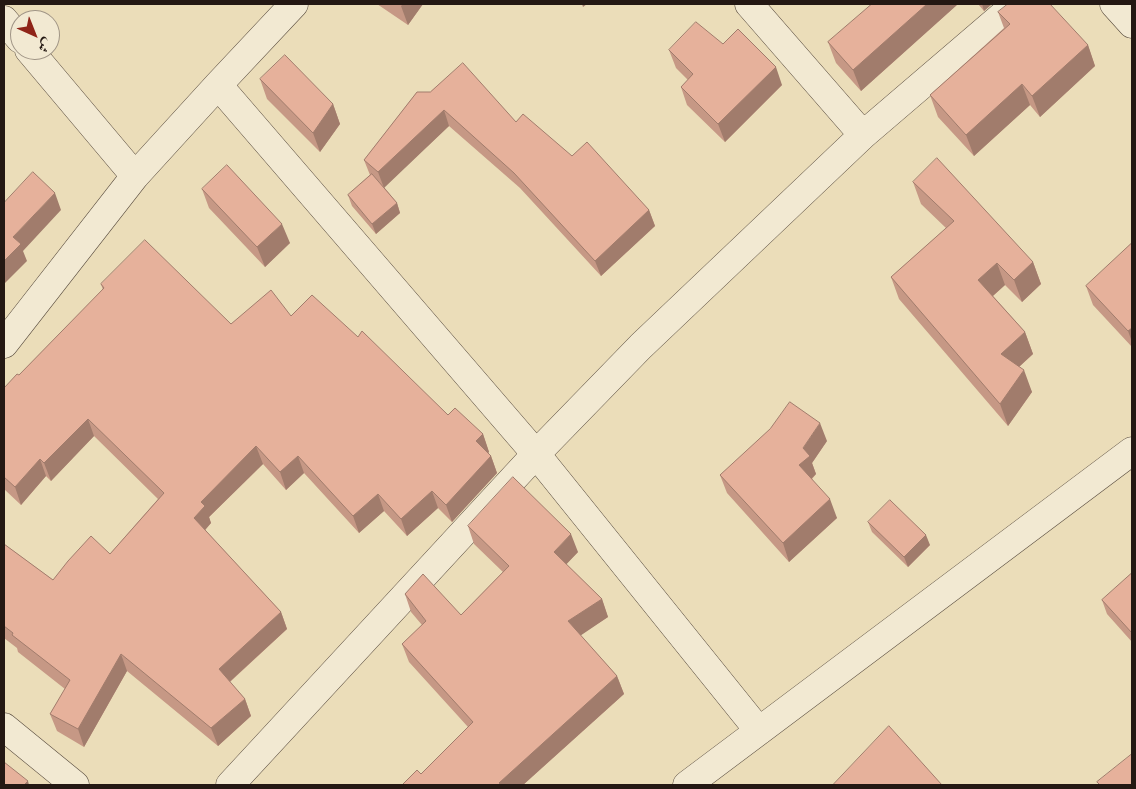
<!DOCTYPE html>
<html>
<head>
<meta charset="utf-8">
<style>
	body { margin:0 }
	#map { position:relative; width:1136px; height:789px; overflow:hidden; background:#ebddb9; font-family:"IM FELL Double Pica",Amiri,serif }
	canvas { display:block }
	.frame { position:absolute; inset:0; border:5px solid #241813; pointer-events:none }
	.north { position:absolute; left:10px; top:10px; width:50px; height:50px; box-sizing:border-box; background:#f2e9d2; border:1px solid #a09586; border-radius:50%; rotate:136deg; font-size:14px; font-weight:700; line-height:20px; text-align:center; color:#241813 }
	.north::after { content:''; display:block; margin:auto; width:18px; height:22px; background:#8f2418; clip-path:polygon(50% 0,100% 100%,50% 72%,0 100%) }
</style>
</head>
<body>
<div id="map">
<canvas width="1136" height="789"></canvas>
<div class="frame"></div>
<div class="north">ش</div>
</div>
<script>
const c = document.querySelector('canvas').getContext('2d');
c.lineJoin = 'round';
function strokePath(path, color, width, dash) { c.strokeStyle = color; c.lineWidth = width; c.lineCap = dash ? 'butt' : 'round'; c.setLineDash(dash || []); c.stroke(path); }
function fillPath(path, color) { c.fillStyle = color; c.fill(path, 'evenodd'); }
const street = new Path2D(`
	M749 4 863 135
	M1114 4 1132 24
	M4 20 20 39
	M29 50 135 176
	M218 85 536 454 759 731
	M4 344 135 176 218 85 294 4
	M4 727 75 785
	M230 785 536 454 641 346 863 135 1016 4
	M687 785 1132 451`);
const wall = new Path2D(`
	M377 4H423L408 25Z
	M872 4H958L861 91 836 63 828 42Z
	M978 4H992L984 11Z
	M998 12 1088 45 1095 66 1040 117 1030 105 974 156 938 117 930 95 1004 28Z
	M723 44 782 85 725 142 687 105 681 87 688 80 676 68 669 50Z
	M260 79 333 104 340 124 320 152 267 99Z
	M417 92 516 122 572 156 649 210 655 226 601 276 520 188 449 126 384 187 397 203 400 213 376 234 352 206 348 195 370 175 364 160Z
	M913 182 1033 262 1041 284 1022 302 1005 285 993 296 1025 332 1033 354 1019 367 1032 392 1008 426 899 299 891 277 946 228 921 204Z
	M202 189 290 243 265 267 209 208Z
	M1132 243V347L1093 305 1086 286Z
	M101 284 231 324 291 316 358 337 448 415 483 434 489 452 488 453 491 456 497 473 452 522 438 508 407 536 384 511 359 533 304 473 286 490 263 464 209 517 211 523 205 530 281 612 287 629 230 682 245 699 251 716 218 746 127 671 84 747 57 731 50 714 65 689 18 652 17 648 4 638V544L53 580 110 554 158 499 94 436 51 481 46 476 21 505 4 489V388L19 375 103 290Z
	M827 441 812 463 816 474 812 479 837 518 789 562 727 493 720 475Z
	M868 522 930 545 908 567 872 532Z
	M468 526 578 552 566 564 602 599 608 617 580 635 617 676 624 694 523 785H402L421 774 468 727 409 662 402 644 422 625 411 612 405 594 461 615 503 572 474 544Z
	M1132 573V642L1107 614 1102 600Z`);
const shadedWall = new Path2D(`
	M403 4H423L408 25 401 6Z
	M582 4H587L583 7Z
	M927 4H958L861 91 853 70Z
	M982 4H992L984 11Z
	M1088 45 1095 66 1040 117 1032 96Z
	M776 67 782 85 725 142 718 124Z
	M1022 84 1030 105 974 156 966 135Z
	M333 104 340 124 320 152 313 133Z
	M444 110 449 126 384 188 378 172Z
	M55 193 61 210 23 251 27 261 4 284V261L13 237Z
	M397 203 400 213 376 234 372 224Z
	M649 210 655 226 601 276 595 261Z
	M282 224 290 243 265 267 257 247Z
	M1033 262 1041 284 1022 302 1014 280Z
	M997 263 1005 285 986 302 978 280Z
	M1132 328V342L1128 331Z
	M1025 332 1033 354 1009 376 1001 354Z
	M1024 370 1032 392 1008 426 1000 404Z
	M88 419 94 436 51 481 44 463Z
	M820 423 827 441 812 463 816 474 806 484 799 465 803 448Z
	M483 434 489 452 482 459 476 441Z
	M256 446 263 464 209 517 211 523 200 536 194 518 201 502Z
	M298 456 304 473 286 490 280 472Z
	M491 456 497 473 452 522 446 505Z
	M40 459 46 476 21 505 15 487Z
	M432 491 438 508 407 536 401 519Z
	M378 494 384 511 359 533 353 516Z
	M830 499 837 518 789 562 783 543Z
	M571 534 578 552 561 570 554 552Z
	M926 535 930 545 908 567 904 557Z
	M602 599 608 617 574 640 568 621Z
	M281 612 287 629 225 686 219 669Z
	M121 654 127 671 84 747 78 729Z
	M617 676 624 694 523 785H500L499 783Z
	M245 699 251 716 218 746 211 728Z
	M28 781 29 785H24Z`);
const building = new Path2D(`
	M872 4H927L853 70 828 42Z
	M1008 4H1050L1088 45 1032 96 1022 84 966 135 930 95 1010 24 998 12Z
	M696 22 723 44 738 29 776 67 718 124 681 87 693 74 669 50Z
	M285 55 333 104 313 133 260 79Z
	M463 63 516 122 523 114 572 156 587 142 649 210 595 261 514 173 444 110 378 172 364 160 417 92H430Z
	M937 158 1033 262 1014 280 997 263 978 280 1025 332 1001 354 1024 370 1000 404 891 277 954 221 913 182Z
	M227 165 282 224 257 247 202 189Z
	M33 172 55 193 13 237 21 244 4 261V203Z
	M372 174 397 203 372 224 348 195Z
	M145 240 231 324 271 290 291 316 312 295 358 337 362 331 448 415 455 408 483 434 476 441 491 456 446 505 432 491 401 519 378 494 353 516 298 456 280 472 256 446 201 502 205 506 194 518 281 612 219 669 245 699 211 728 121 654 78 729 50 714 70 680 12 635 13 633 4 626V544L53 580 68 561 91 536 110 554 164 493 88 419 44 463 40 459 15 487 4 477V388L17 374 19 375 104 288 101 284Z
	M1132 243V328L1128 331 1086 286Z
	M790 402 820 423 803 448 810 456 799 465 830 499 783 543 720 475 770 429Z
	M513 477 571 534 554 552 602 599 568 621 617 676 499 783 502 785H402L417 770 421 774 473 722 402 644 426 621 405 594 423 574 461 615 509 566 468 526Z
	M890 500 926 535 904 557 868 522Z
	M1132 573V633L1102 600Z
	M889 726 942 785H833Z
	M1132 754V785H1100L1097 782Z
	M4 762 28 781 24 785H4Z`);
strokePath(street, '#56493c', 29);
strokePath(street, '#f2e9d2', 28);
fillPath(wall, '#c69885');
fillPath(shadedWall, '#a17c6c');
fillPath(building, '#e6b19b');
strokePath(building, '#a17c6c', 1);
</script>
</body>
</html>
